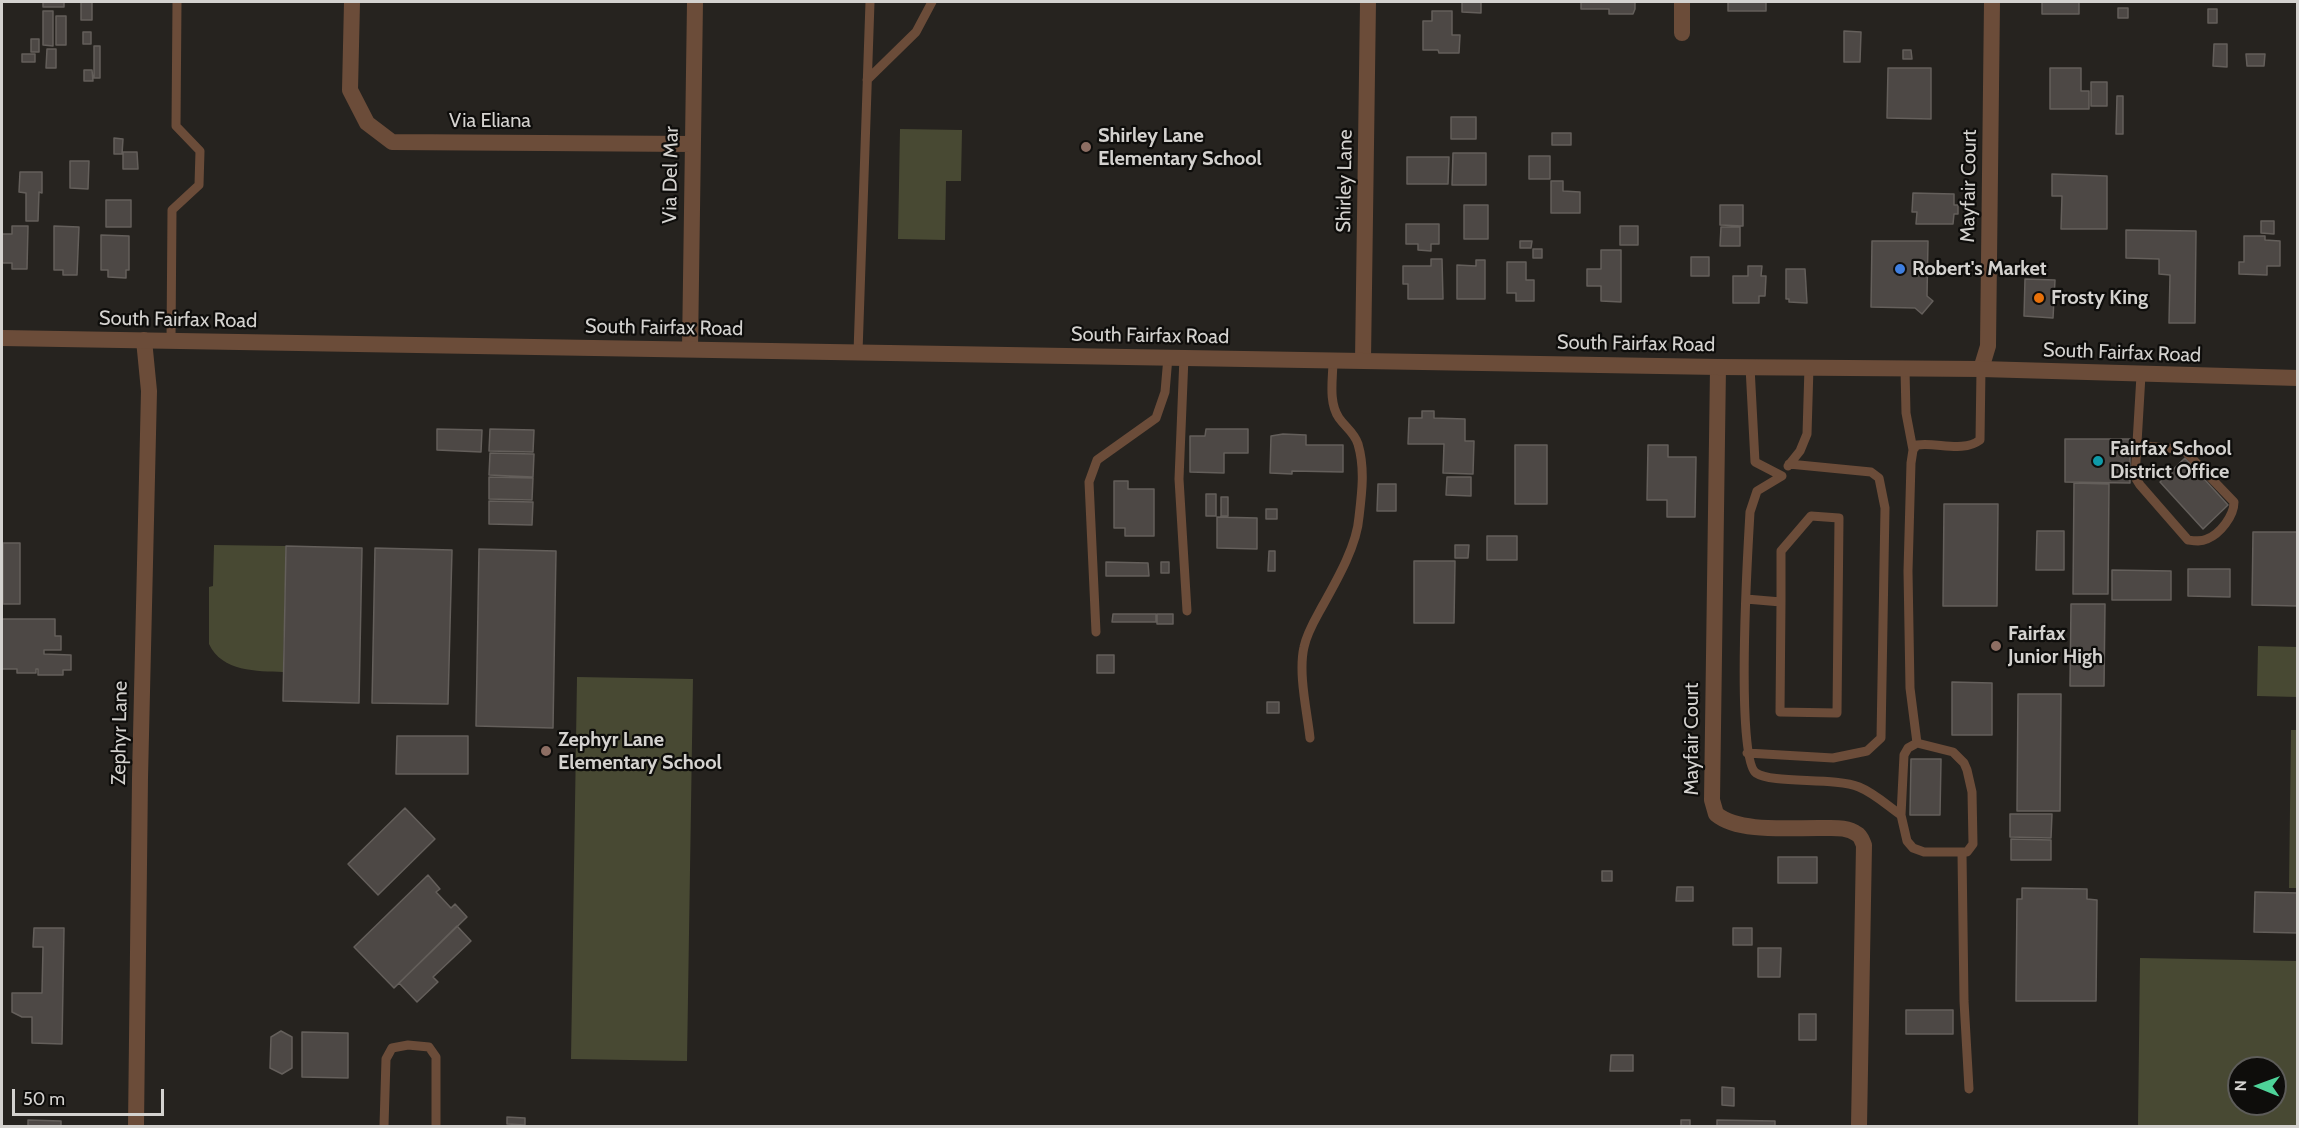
<!DOCTYPE html>
<html>
<head>
<meta charset="utf-8">
<style>
	body { margin:0 }
	#map { position:relative; width:2299px; height:1128px; overflow:hidden; background:#26231f; font-family:Cabin,sans-serif }
	canvas { display:block }
	.frame { position:absolute; inset:0; border:3px solid #d4d2cf; pointer-events:none }
	.north { position:absolute; left:2227px; top:1056px; width:60px; height:60px; box-sizing:border-box; background:#0e0d0b; border:2px solid #5d5c59; border-radius:50%; rotate:271deg; font-size:16px; font-weight:700; line-height:24px; text-align:center; color:#d4d2cf }
	.north::after { content:''; display:block; margin:auto; width:21px; height:27px; background:#4ed399; clip-path:polygon(50% 0,100% 100%,50% 72%,0 100%) }
	.scale { position:absolute; left:12px; top:1089px; width:152px; height:27px; box-sizing:border-box; border:3px solid #d4d2cf; border-top:0; padding-left:8px; font-size:18px; line-height:21px; white-space:nowrap; color:#d4d2cf; -webkit-text-stroke:4px #0e0d0b; paint-order:stroke }
</style>
</head>
<body>
<div id="map">
<canvas width="2299" height="1128"></canvas>
<div class="frame"></div>
<div class="north">N</div>
<div class="scale">50 m</div>
</div>
<script>
const c = document.querySelector('canvas').getContext('2d');
c.lineJoin = 'round';
function fillPath(path, color) { c.fillStyle = color; c.fill(path, 'evenodd'); }
function strokePath(path, color, width, dash) { c.strokeStyle = color; c.lineWidth = width; c.lineCap = dash ? 'butt' : 'round'; c.setLineDash(dash || []); c.stroke(path); }
function label(font, color, halo, rows, align = 'center') {
  c.font = font + ' Cabin,sans-serif'; c.lineWidth = 4.5; c.setLineDash([]); c.textBaseline = 'middle'; c.strokeStyle = halo; c.fillStyle = color; for (const [text, x, y, turn = 0] of rows) {
    c.save(); c.translate(x, y); c.rotate((+turn || 0) * Math.PI / 180); c.textAlign = isNaN(turn) ? turn : align; if (halo) c.strokeText(text, 0, 0); c.fillText(text, 0, 0); c.restore();
  }
}
const green = new Path2D(`
	M900 129 962 130 961 181H946L945 240 898 239Z
	M214 545 286 546 283 672C257 671 222 672 209 644V587L213 586Z
	M2258 646 2297 647V697L2257 696Z
	M577 677 693 679 687 1061 571 1059Z
	M2291 730H2298L2297 888H2289Z
	M2140 958 2297 961V1126H2138ZM2239 1068H2275V1104H2239Z`);
const building = new Path2D(`
	M43 2H64V7H43Z
	M81 2H92V20H81Z
	M1462 2H1481V13L1462 12Z
	M1581 2H1635V9L1633 14H1609V9H1581Z
	M1728 2H1766V11H1728Z
	M2042 2H2079V14H2042Z
	M2118 8H2128V18H2118Z
	M2208 9H2217V23H2208Z
	M43 11H53V46L43 45Z
	M1432 11H1452V35H1460L1459 53H1439L1438 50H1423V21H1432Z
	M56 16H66V45H56Z
	M1844 31 1861 32 1860 62H1844Z
	M83 32H91V44H83Z
	M31 39H39V52H31Z
	M2214 44H2227V67L2213 66Z
	M94 46H100V78H94Z
	M47 49H56V68H46Z
	M1903 50H1911L1912 59H1903Z
	M22 54H35V62H22Z
	M2246 54H2265L2264 66H2247Z
	M1888 68H1931V119L1887 118Z
	M2050 68H2081V91H2089V109H2050Z
	M84 70H92L93 81H84Z
	M2091 82H2107V106H2091Z
	M2117 96H2123V134H2116Z
	M1451 117H1476V139H1451Z
	M1552 133H1571V145H1552Z
	M114 138 123 139 122 154H114Z
	M123 152H137L138 169H123Z
	M1453 153H1486V185H1452Z
	M1529 156H1550V179H1529Z
	M1407 157H1449L1448 184H1407Z
	M70 161H89L88 189 70 188Z
	M20 172H42V193L39 192 38 221H26V193L19 192Z
	M2052 174 2107 176V229H2061L2062 196H2052Z
	M1551 181H1563V191L1580 192V213H1551Z
	M1913 193 1954 194V205H1958V214H1954L1953 224H1916L1917 212H1912Z
	M106 200H131V227H106Z
	M1464 205H1488V239H1464Z
	M1720 205H1743V226L1720 225Z
	M2261 221H2274V234L2261 233Z
	M1406 224H1439V244H1431V251L1418 250V244H1406Z
	M12 226H28L27 269H12V263H2V234H12Z
	M54 226 79 227 77 275H63V270H54Z
	M1620 226H1638V245H1620Z
	M1721 227H1740V246H1720Z
	M2126 230 2196 231 2195 323H2169L2170 275 2159 274V259L2126 258Z
	M101 235 129 236V270H126V278L108 277V270H101Z
	M2244 236H2265V240L2280 241V266H2267V275L2239 274V262H2244Z
	M1520 241H1532L1531 248H1520Z
	M1872 241H1928L1927 296 1933 301 1922 314 1915 308 1871 307Z
	M1533 249H1542V258H1533Z
	M1601 250H1621V302L1601 301V286H1587V269H1601Z
	M1691 257H1709V276H1691Z
	M1431 259H1442L1443 299H1408V284H1403V266H1431Z
	M1476 260H1485V299H1457V265L1476 266Z
	M1507 262H1526V280H1534V301H1516V293H1507Z
	M1748 266H1762L1761 276H1766L1765 296H1759V303H1733V276H1748Z
	M1786 269H1805L1807 303 1789 302V299H1786Z
	M2025 279 2055 280 2053 318 2024 316Z
	M1422 411H1434V418L1465 419V441H1474L1473 474 1443 473 1444 444H1408L1409 418H1422Z
	M437 429 482 430 481 452 437 450Z
	M490 429 534 430 533 452 489 451Z
	M1206 429H1248V453H1224V473L1190 472V436H1205Z
	M1283 434 1306 435V445H1343V472L1292 471V474L1270 473 1271 436Z
	M2065 439H2130V483L2065 482Z
	M1515 445H1547V504H1515Z
	M1648 445H1668V457H1696L1695 517H1667V500H1647Z
	M490 453 534 454 533 477 489 475Z
	M2185 458 2228 505 2203 529 2160 482Z
	M489 477 533 478 532 500 489 499Z
	M1447 477H1471V496L1446 495Z
	M1114 481H1128V489H1154V536H1125V528H1114Z
	M2074 483 2109 484 2108 594H2073Z
	M1378 484H1396V511H1377Z
	M1206 494H1216V516H1206Z
	M1221 497H1228V516H1221Z
	M489 501 533 502 532 525 489 524Z
	M1944 504H1998L1997 606H1943Z
	M1266 509H1277V519H1266Z
	M1217 517 1257 518V549L1217 548Z
	M2037 531H2064V570H2036Z
	M2253 532H2298V606L2252 605Z
	M1487 536H1517V560H1487Z
	M3 543H20V604H3Z
	M1455 545H1469L1468 558H1455Z
	M286 546 362 548 359 703 283 701Z
	M375 548 452 550 448 704 372 703Z
	M479 549 556 551 553 728 476 726Z
	M1269 551H1275V571H1268Z
	M1414 561H1455L1454 623H1414Z
	M1106 562 1148 563 1149 576H1106Z
	M1161 562H1169V573H1161Z
	M2188 569H2230V597L2188 596Z
	M2112 570 2171 571V600H2112Z
	M2071 604H2105L2104 686H2070Z
	M1113 614H1156V622H1112Z
	M1157 614H1173V624H1157Z
	M2 619H55V636H61V650H44V654L71 655V670H63V675H38V669H36V673H17V669H2Z
	M1097 655H1114V673H1097Z
	M1952 682 1992 683V735H1952Z
	M2018 694H2061L2060 811H2017Z
	M1267 702H1279V713H1267Z
	M397 736H468V774H396Z
	M1911 759H1941L1940 815H1910Z
	M405 808 435 839 378 895 348 864Z
	M2010 814H2052L2051 838 2010 837Z
	M2011 839 2051 840V860H2011Z
	M1778 857H1817V883H1778Z
	M1602 871H1612V881H1602Z
	M428 875 440 889 436 892 451 908 455 904 467 917 394 988 354 947Z
	M1677 887H1693V901H1676Z
	M2022 888 2087 889V899L2097 900 2096 1001H2016L2017 899H2022Z
	M2255 892 2298 893V933L2254 932Z
	M457 926 471 941 433 977 438 982 417 1002 399 983Z
	M34 928H64L62 1044 32 1043V1017H22L12 1012V993H42L43 947H33Z
	M1733 928H1752V945H1733Z
	M1758 948H1781L1780 977H1758Z
	M1906 1010H1953V1034H1906Z
	M1799 1014H1816V1040H1799Z
	M281 1031 292 1037V1068L282 1074 270 1068 271 1037Z
	M302 1032 348 1033V1078L302 1077Z
	M1611 1055H1633V1071H1610Z
	M1722 1087 1734 1088V1106L1722 1105Z
	M507 1117 525 1118V1125L507 1124Z
	M28 1120 61 1121V1126H28Z
	M1681 1120H1690V1126H1681Z
	M1717 1120 1775 1121V1126H1717Z`);
const service = new Path2D(`
	M867 80 916 32 932 2
	M171 341 172 210 199 185 200 151 176 126 177 2
	M858 352 870 2
	M1184 357 1179 479 1187 611
	M1750 367 1755 462 1782 476 1757 491 1750 512C1748 546 1735 759 1756 773 1772 784 1835 777 1859 787 1874 793 1888 806 1901 815
	M1905 370 1906 413 1913 450
	M2136 445 2178 449 2186 452 2234 502C2234 516 2220 534 2207 539 2201 542 2195 541 2188 540L2140 485 2135 477 2141 375
	M1788 466 1800 451 1807 434 1809 367
	M1746 599 1781 602 1780 712 1837 713 1839 518 1811 516 1781 551V602
	M1096 632 1089 482 1097 460 1156 418 1165 392 1168 357
	M1310 738C1307 711 1298 673 1304 647 1307 632 1316 618 1323 605 1337 580 1357 545 1359 517 1362 492 1365 468 1358 444 1354 432 1346 428 1339 418 1328 402 1333 378 1333 360
	M1917 743 1910 688 1908 571 1911 463 1913 450 1917 445C1937 442 1963 453 1980 440L1981 369
	M1917 743 1953 752 1964 763 1967 770 1972 792 1973 844 1967 852H1924L1913 848 1907 841 1901 815 1904 755 1908 748Z
	M1747 753 1833 758 1867 751 1881 738 1885 508 1879 478 1871 472 1789 464
	M1962 853 1964 1001 1969 1089
	M384 1126 386 1059 392 1048 408 1045 429 1047 436 1057V1126`);
const minor = new Path2D(`
	M352 2 350 90 367 123 392 142 693 144
	M1682 33V2
	M690 349 695 2
	M1363 360 1368 2
	M1718 367 1712 800 1716 814C1740 834 1795 827 1825 828 1835 828 1848 827 1857 834 1861 836 1862 841 1864 845L1859 1126
	M1981 369 1988 346 1992 2
	M136 1126 140 778 149 391 144 340`);
const tertiary = new Path2D(`
	M2 338 1718 367 1981 369 2298 378`);
const markers = [
	[1086,147,6,"#8d6e63"],
	[1900,269,6,"#3f7fe0"],
	[2039,298,6,"#e8710a"],
	[2098,461,6,"#0f9aa8"],
	[1996,646,6,"#8d6e63"],
	[546,751,6,"#8d6e63"]
];
const streetNames = [
	["Via Eliana",490,121],
	["Via Del Mar",671,175,-89],
	["Shirley Lane",1345,181,-89],
	["Mayfair Court",1969,186,-89],
	["South Fairfax Road",178,320,1],
	["South Fairfax Road",664,328,1],
	["South Fairfax Road",1150,336,1],
	["South Fairfax Road",1636,344,1],
	["South Fairfax Road",2122,353,2],
	["Zephyr Lane",120,733,-89],
	["Mayfair Court",1692,739,-90]
];
const poiNames = [
	["Shirley Lane",1098,136],
	["Elementary School",1098,159],
	["Robert's Market",1912,269],
	["Frosty King",2051,298],
	["Fairfax School",2110,449],
	["District Office",2110,472],
	["Fairfax",2008,634],
	["Junior High",2008,657],
	["Zephyr Lane",558,740],
	["Elementary School",558,763]
];
fillPath(green, '#484933');
fillPath(building, '#4d4845');
strokePath(building, '#645f5b', 1.5);
strokePath(service, '#6b4c39', 9);
strokePath(minor, '#6b4c39', 16);
strokePath(tertiary, '#6b4c39', 16);
for (const [x, y, r, color] of markers) { const dot = new Path2D(); dot.arc(x, y, r, 0, 2 * Math.PI); c.fillStyle = color; c.fill(dot); strokePath(dot, '#0e0d0b', 2); }
label('20px', '#d4d2cf', '#0e0d0b', streetNames);
label('bold 20px', '#d4d2cf', '#0e0d0b', poiNames, 'left');
</script>
</body>
</html>
